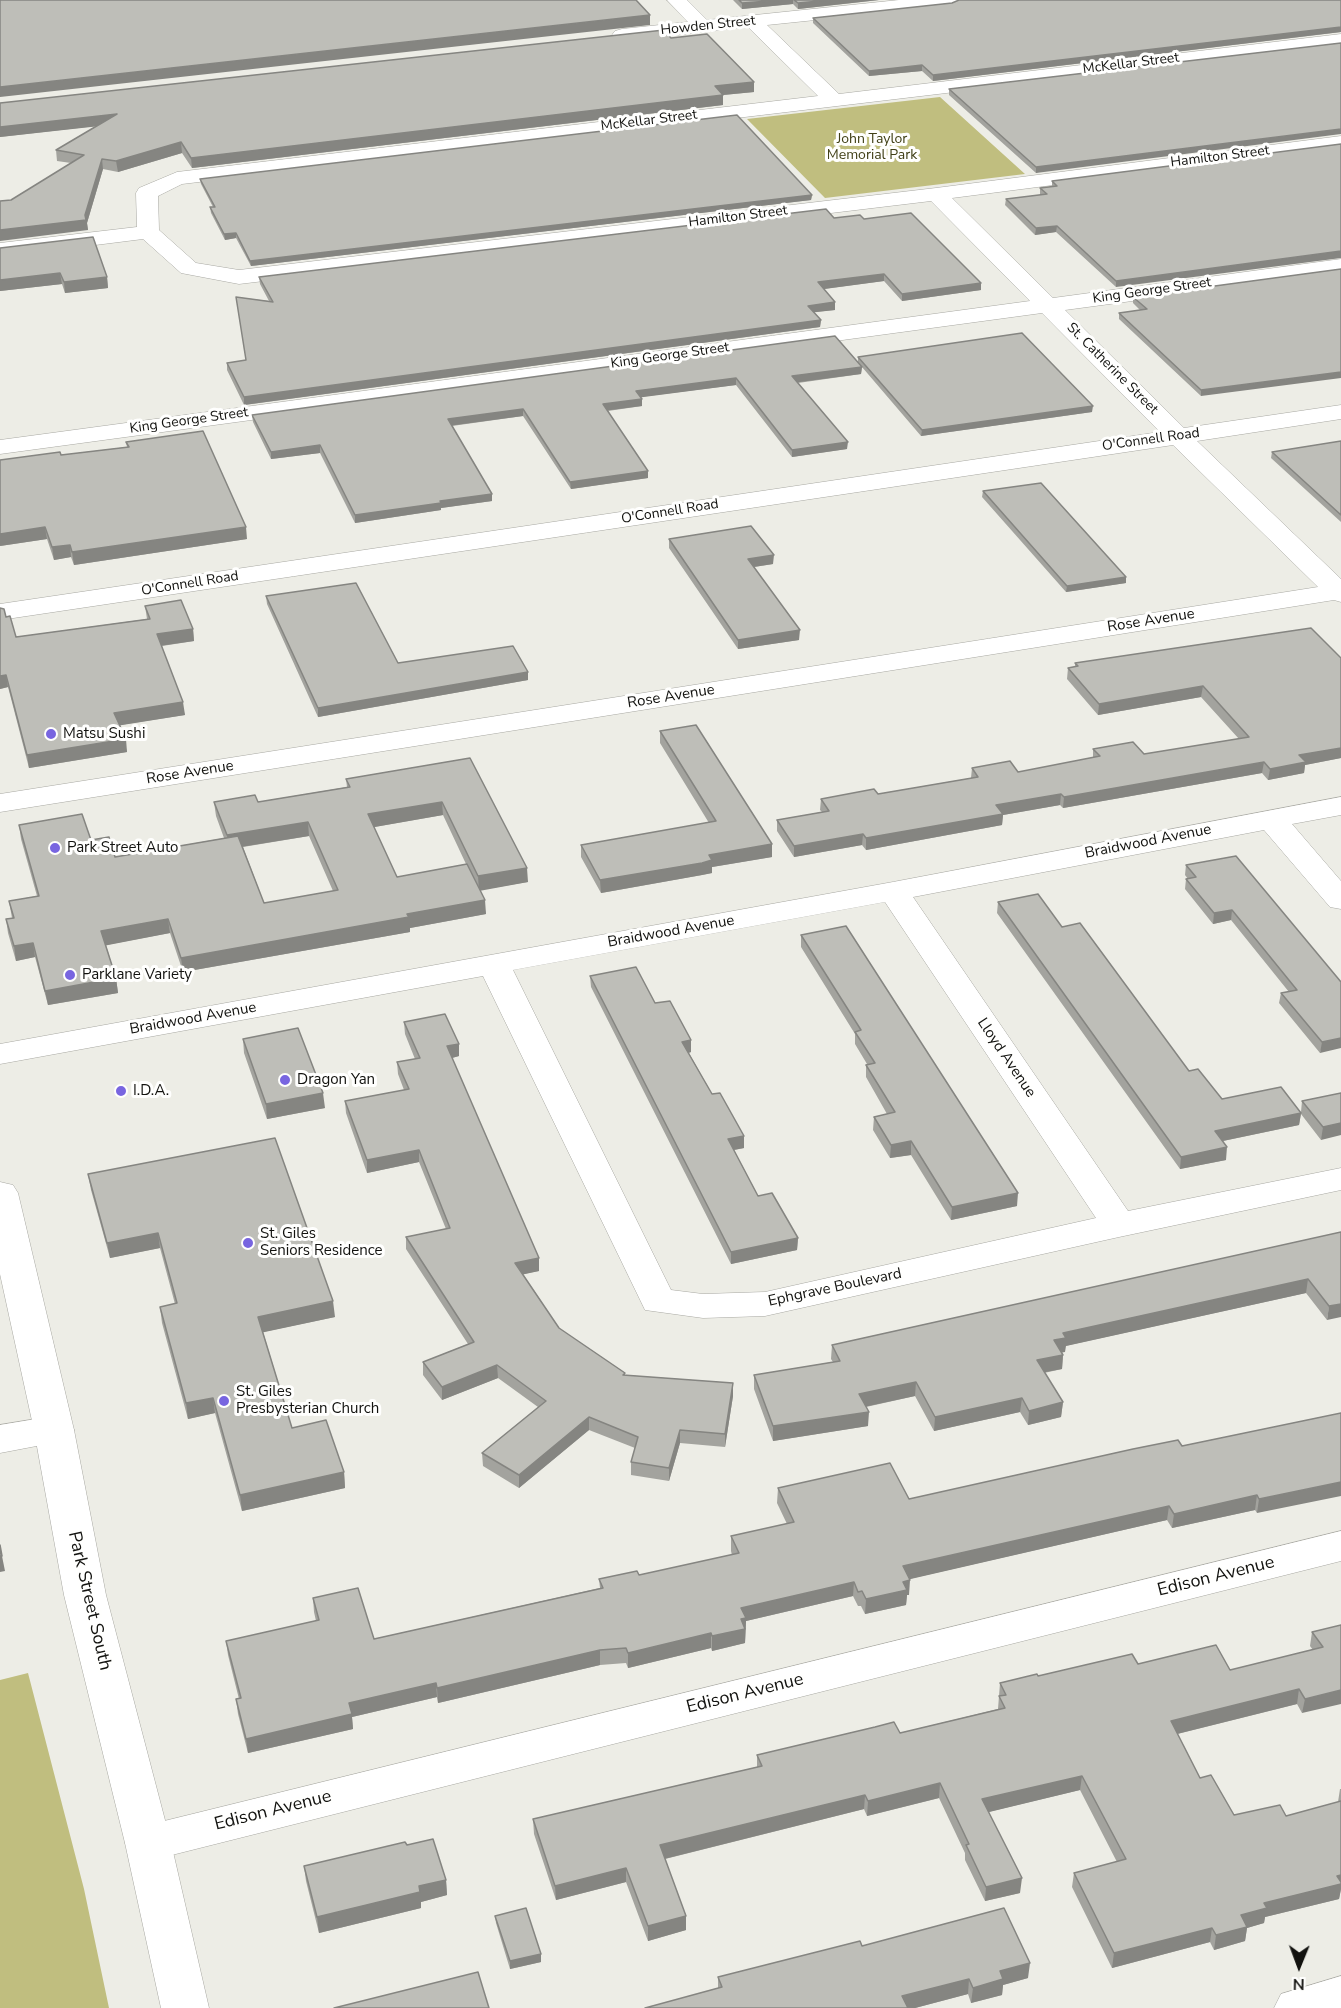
<!DOCTYPE html>
<html>
<head>
<meta charset="utf-8">
<style>
	body { margin:0 }
	#map { position:relative; width:1341px; height:2008px; overflow:hidden; background:#edede6; font-family:"Nunito Sans",sans-serif }
	canvas { display:block }
	.north { position:absolute; left:1269px; top:1936px; width:60px; height:60px; -webkit-text-stroke:4px #fffffe; paint-order:stroke; rotate:181deg; font-size:16px; font-weight:700; line-height:24px; text-align:center; color:#12120f }
	.north::after { content:''; display:block; margin:auto; width:21px; height:27px; background:#12120f; clip-path:polygon(50% 0,100% 100%,50% 72%,0 100%) }
</style>
</head>
<body>
<div id="map">
<canvas width="1341" height="2008"></canvas>
<div class="north">N</div>
</div>
<script>
const c = document.querySelector('canvas').getContext('2d');
c.lineJoin = 'round';
function fillPath(path, color) { c.fillStyle = color; c.fill(path, 'evenodd'); }
function strokePath(path, color, width, dash) { c.strokeStyle = color; c.lineWidth = width; c.lineCap = dash ? 'butt' : 'round'; c.setLineDash(dash || []); c.stroke(path); }
function label(font, color, halo, rows, align = 'center') {
  c.font = font + ' "Nunito Sans",sans-serif'; c.lineWidth = 6; c.setLineDash([]); c.textBaseline = 'middle'; c.strokeStyle = halo; c.fillStyle = color; for (const [text, x, y, turn = 0] of rows) {
    c.save(); c.translate(x, y); c.rotate((+turn || 0) * Math.PI / 180); c.textAlign = isNaN(turn) ? turn : align; if (halo) c.strokeText(text, 0, 0); c.fillText(text, 0, 0); c.restore();
  }
}
const green = new Path2D(`
	M940 97 1025 174 825 198 747 119Z
	M28 1673 84 1889 109 2008H0V1680Z`);
const minor = new Path2D(`
	M667 0H687L707 20 899 0H960L958 4 951 6 767 25 839 94 1341 34V46L182 184 158 196 159 230 196 263 239 270 936 188 1341 136V148L952 198 1053 298 1341 259V273L1065 310 1184 428 1341 405V419L1197 441 1341 579V602L1334 600 0 812V794L1318 587 1173 445 0 620V604L1160 432 1042 313 0 454V440L1030 301 931 201 239 284 181 273 143 239 0 257V243L137 227 136 193 139 188 177 172 818 96 748 27 622 41 615 39 612 35 615 31 622 29 688 22Z
	M1341 797V815L1292 824 1341 881V909L1330 907 1264 830 913 897 1128 1211 1341 1168V1190L1119 1237 765 1316 703 1318 645 1310 483 976 0 1064V1044L893 882ZM885 902 1096 1218 765 1292 703 1294 671 1290 513 970Z
	M54 1416 68 1420 74 1430 68 1440 0 1453V1425Z
	M1341 1531V1561L148 1861 132 1856 125 1843 132 1830 148 1825Z
	M1341 1976V2008H1274L1281 1994Z`);
const tertiary = new Path2D(`
	M0 1182 13 1185 18 1193 74 1430 68 1440 54 1444 40 1440 34 1430 0 1274Z`);
const secondary = new Path2D(`
	M54 1416 68 1420 74 1430 106 1595 171 1843 209 2008H161L125 1843 64 1595 34 1430 40 1420Z`);
const wall = new Path2D(`
	M733 0H879L798 9 793 4 742 9Z
	M1341 0V32L933 81 922 71 869 76 813 23V18L952 3Z
	M671 38 754 92 723 95V105L192 168 182 153 118 172 103 169 87 223 88 230 11 200 71 163 57 161 56 150 96 126 0 137V103Z
	M1341 43 1036 173 949 95V89Z
	M1341 144 1116 287 1056 232 1035 235 1005 205 1006 199 1041 195 1040 194V188L1052 187V181Z
	M200 179 812 195 811 200 251 266 236 238 225 240 211 213 210 207H213L201 184Z
	M834 218 864 219 981 290 902 301 884 281 823 289 835 302V310L814 312 821 320 820 327 244 405 227 370V363L246 360 236 297 269 301 260 284 259 277Z
	M0 248 107 277 108 288 65 293 62 284 0 291Z
	M1341 269 1201 396 1119 319V313L1140 310 1133 303V297Z
	M858 357 1092 412 921 436 862 367 861 374 798 383 847 449 792 457 736 385 640 397 642 406 608 411 648 478 571 489 523 416 452 426 492 501 441 508V510L355 523 320 453 271 459 253 422 252 415 858 362Z
	M1341 441V522L1271 458 1272 452Z
	M126 442 247 539 74 565 71 557 54 560 47 539 0 546 61 455 127 447Z
	M983 491 1126 583 1066 592 982 497Z
	M669 539 773 564 754 567 799 640 738 649 669 548Z
	M266 596 398 663 528 680 318 717 267 604Z
	M145 606 193 629 194 641 162 646 185 715 120 725 127 752 29 768 8 687 0 689V608L6 617 16 637 147 619Z
	M1341 658V758L1305 765 1304 773 1268 780 1262 773 1063 808 1060 805 1003 815 1002 825 866 850 862 845 794 857 777 831V820L822 812 820 810 821 799 878 794 971 778 972 768 1018 772 1093 758V749L1144 754 1239 739 1201 697 1098 715 1067 679 1068 668 1075 667V663Z
	M660 731 772 844V857L712 867V873L702 875 601 893 581 857V845L709 823 660 743Z
	M470 758 528 882 480 890 486 914 410 928V932L183 972 170 933 106 945 116 978 118 993 48 1005 35 957 16 961 8 933 6 919 12 918 9 901 37 896 21 839 19 825 91 840 115 857 224 838 216 816 214 802H258L347 787 346 779ZM443 815 466 864 397 877 374 827ZM309 836 333 891 264 903 243 847Z
	M1186 865 1341 982 1320 1053 1279 1003 1281 993 1289 992 1231 920 1213 924 1185 889 1186 879H1188L1185 875Z
	M998 902 1062 927 1189 1071 1222 1099 1301 1112 1302 1101 1341 1093 1321 1140 1301 1114 1299 1125 1223 1141 1226 1160 1180 1169 997 913Z
	M801 935 1017 1206 951 1220 911 1155 890 1158 873 1130 874 1117 887 1114 866 1077V1065L867 1064 855 1044V1034L801 947Z
	M590 976 655 1003 691 1040V1052L689 1053 712 1094 744 1136V1148L734 1150 758 1196 798 1238 797 1250 731 1264 591 987Z
	M404 1022 459 1044V1056L452 1058 539 1271 523 1274 559 1328 625 1373V1375L733 1383V1396L725 1447 680 1443 669 1481 631 1475V1462L635 1448 589 1430 519 1488 483 1466 482 1453 538 1407 498 1378 442 1400 423 1375V1362L468 1344 406 1249V1237L446 1229 419 1162 367 1173 346 1113 345 1101 404 1090 398 1074 397 1062 415 1059 405 1034Z
	M243 1039 325 1108 267 1119 244 1053Z
	M88 1174 335 1317 263 1332 292 1428 344 1472 345 1488 242 1511 215 1413 188 1419 162 1323 160 1307 175 1304 160 1248 110 1258 91 1190Z
	M1341 1232 1327 1320 1306 1293 1065 1346V1352H1062L1063 1355 1062 1369 1044 1373 1063 1402 1061 1417 1028 1425 1020 1412 934 1431 915 1396 866 1407 868 1426 773 1441 754 1389V1375L833 1362 831 1359 832 1345Z
	M1341 1413 1257 1513 1255 1510 1172 1528 1167 1520 909 1579V1595H907L906 1605 865 1614 861 1606H858L853 1596 746 1621 745 1643 712 1651 711 1648 628 1668 626 1663 600 1665 438 1703 437 1697 352 1717 353 1729 248 1753 238 1714 236 1699H239L228 1655 226 1641 316 1621 314 1612 313 1598 374 1639 600 1588 599 1579 639 1575 732 1555 731 1551V1536L787 1524 777 1503 778 1488 909 1499 1182 1446Z
	M1341 1625 1302 1713 1297 1704 1177 1734 1200 1778 1234 1815 1286 1816 1338 1802 1340 1789H1341V1889L1339 1899 1265 1917 1264 1923 1247 1928 1245 1941 1214 1950 1210 1942 1112 1968 1072 1887 1074 1873 1117 1862 1080 1790 988 1812 1020 1893 985 1901 965 1860V1853L939 1798 867 1816 864 1809 665 1859 686 1916V1930L648 1941 626 1882 556 1900 534 1834 533 1819 757 1767V1755L900 1733 998 1709 1000 1683 1038 1676 1138 1664 1230 1670 1313 1650 1310 1646 1312 1632Z
	M407 1845 446 1880 447 1895 421 1902V1908L319 1933 306 1881 304 1866Z
	M495 1916 541 1954V1962L510 1969 496 1923Z
	M862 1946 1028 1978 1003 1985 1002 1995 971 2003 968 1994 915 2008H645L718 1989V1977Z`);
const shadedWall = new Path2D(`
	M782 0H793V4L742 9V3Z
	M830 0H879L798 9V3Z
	M650 15V25L0 97V87Z
	M1341 27V32L933 81V75Z
	M922 65V71L869 76V71Z
	M754 82V92L723 95V105L192 168 191 158 715 86Z
	M117 114 118 124 0 137V127Z
	M1341 129V134L1036 173V167Z
	M181 142 182 153 118 172 116 161Z
	M102 159 103 169 87 223 88 230 0 241V230L85 215Z
	M812 195 811 200 251 266 250 261Z
	M1057 226 1056 232 1035 235 1036 228Z
	M236 233V238L225 240 224 234Z
	M1341 251V258L1116 287V281Z
	M60 273 62 284 0 291V280Z
	M884 274V281L817 290 818 282Z
	M107 277 108 288 65 293 64 282Z
	M981 283V290L902 301V294Z
	M835 302V310L808 313V306Z
	M821 320 820 327 244 405V397Z
	M862 367 861 374 792 383V376Z
	M1341 372V378L1201 396V390Z
	M736 378V385L636 398V391Z
	M642 399V406L603 411V404Z
	M1093 406 1092 412 921 436 922 430Z
	M523 409V416L448 426V419Z
	M848 442 847 449 792 457V450Z
	M320 445V453L271 459V452Z
	M648 471V478L571 489 570 482Z
	M492 494V501L441 508V510L355 523V515L440 501Z
	M45 527 47 539 0 546V534Z
	M246 527 247 539 74 565 72 552Z
	M70 545 71 557 54 560 52 547Z
	M774 555 773 564 747 568 748 559Z
	M1126 577V583L1066 592 1067 586Z
	M193 629 194 641 159 646 157 634Z
	M800 630 799 640 738 649V640Z
	M528 672V680L318 717V708Z
	M6 675 8 687 0 689V676Z
	M1203 686 1201 697 1098 715 1099 704Z
	M183 702 185 715 116 726 114 713Z
	M126 739 127 752 29 768 27 755Z
	M1341 748V758L1305 765 1304 773 1268 780 1270 769 1299 755Z
	M1264 762 1262 773 1063 808 1064 797Z
	M1061 794 1060 805 1003 815 1002 825 866 850V838L996 805Z
	M442 802 443 815 369 828 368 814Z
	M308 822 309 836 228 849 227 835Z
	M863 834 862 845 794 857V846Z
	M772 844V857L712 867V873L702 875 601 893 600 880 709 855Z
	M527 868 528 882 479 891 478 876Z
	M485 900 486 914 410 928V932L183 972 181 958 407 914Z
	M1232 910 1231 920 1213 924 1214 913Z
	M168 919 170 933 103 946 101 931Z
	M33 943 35 957 16 961 14 946Z
	M116 978 118 993 48 1005 45 991Z
	M1341 1038V1048L1320 1053 1322 1042Z
	M691 1040V1052L682 1054V1042Z
	M459 1044V1056L448 1059 447 1046Z
	M323 1093 325 1108 267 1119 266 1104Z
	M1301 1113 1299 1125 1213 1143 1215 1131Z
	M1341 1123V1135L1321 1140 1323 1127Z
	M744 1136V1148L728 1151V1139Z
	M911 1141V1155L890 1158 891 1145Z
	M1227 1147 1226 1160 1180 1169 1181 1157Z
	M419 1150V1162L367 1173V1160Z
	M1018 1193 1017 1206 951 1220 952 1207Z
	M158 1233 160 1248 110 1258 107 1243Z
	M798 1238 797 1250 731 1264V1252Z
	M539 1258V1271L516 1276 515 1263Z
	M1308 1279 1306 1293 1066 1346 1065 1352 1053 1354 1054 1340 1063 1333Z
	M333 1301 335 1317 260 1333 258 1317Z
	M1341 1304V1317L1327 1320 1329 1306Z
	M1063 1355 1062 1369 1035 1374 1037 1360Z
	M497 1365 498 1378 442 1400V1387Z
	M916 1382 915 1396 859 1408V1394Z
	M733 1383V1396L725 1447V1434Z
	M213 1398 215 1413 188 1419 186 1403Z
	M1022 1398 1020 1412 934 1431 935 1417Z
	M1063 1402 1061 1417 1028 1425 1029 1411Z
	M869 1412 868 1426 773 1441V1426Z
	M589 1417V1430L519 1488V1475Z
	M680 1430V1443L669 1481V1468Z
	M344 1472 345 1488 242 1511 240 1495Z
	M1341 1482V1496L1257 1513 1259 1499Z
	M1257 1495 1255 1510 1172 1528 1174 1514Z
	M1169 1506 1167 1520 902 1581 903 1566Z
	M0 1556H2L5 1571 0 1572Z
	M910 1580 909 1595H907L906 1605 865 1614 866 1599 903 1582Z
	M854 1582 853 1596 746 1621 745 1643 712 1651V1636L741 1608Z
	M711 1633V1648L628 1668V1653Z
	M600 1650V1665L438 1703 437 1688Z
	M436 1683 437 1697 352 1717 353 1729 248 1753 246 1739 349 1703Z
	M1299 1689 1297 1704 1169 1736 1171 1721Z
	M1341 1690V1704L1302 1713 1305 1699Z
	M1082 1776 1080 1790 981 1814 982 1799Z
	M940 1783 939 1798 867 1816 868 1801Z
	M865 1795 864 1809 660 1860V1845Z
	M626 1868V1882L556 1900 555 1886Z
	M1341 1875V1889L1339 1899 1265 1917 1264 1923 1247 1928 1245 1941 1214 1950 1216 1935 1241 1915 1264 1903Z
	M1022 1878 1020 1893 985 1901 986 1887Z
	M446 1880 447 1895 421 1902V1908L319 1933 317 1917 419 1886Z
	M686 1916V1930L648 1941V1926Z
	M1212 1928 1210 1942 1112 1968 1114 1953Z
	M541 1954V1962L510 1969V1961Z
	M1030 1963 1028 1978 1003 1985 1002 1995 971 2003 973 1988 1000 1971Z
	M969 1979 968 1994 915 2008H902V1996Z`);
const building = new Path2D(`
	M0 0H636L650 15 0 87Z
	M739 0H782L742 3Z
	M794 0H830L798 3Z
	M959 0H1341V27L933 75 922 65 869 71 813 18 952 3Z
	M664 30 671 38 707 34 754 82 715 86 723 95 191 158 181 142 116 161 102 159 85 215 86 220 0 230V201L11 200 84 155 56 150 117 114 0 127V103Z
	M1341 43V129L1036 167 949 89Z
	M737 115 812 195 250 261 236 233 224 234 210 207H215L200 179Z
	M1341 144V251L1116 281 1057 226 1036 228 1006 199 1047 194 1040 188 1057 186 1052 181Z
	M826 209 834 218 860 215 864 219 911 213 981 283 902 294 884 274 818 282 835 302 808 306 821 320 244 397 227 363 246 360 236 297 273 302 259 277Z
	M93 237 107 277 64 282 60 273 0 280V248Z
	M1341 269V372L1201 390 1119 313 1147 309 1133 297Z
	M1022 333 1093 406 922 430 858 357Z
	M835 336 862 367 792 376 848 442 792 450 736 378 636 391 642 399 603 404 648 471 570 482 523 409 448 419 492 494 440 501 441 503 355 515 320 445 271 452 252 415Z
	M203 431 246 527 72 552 70 545 52 547 45 527 0 534V460L60 452 61 455 129 447 126 442Z
	M1341 441V515L1272 452Z
	M1041 483 1126 577 1067 586 983 491Z
	M751 526 774 555 748 559 800 630 738 640 669 539Z
	M356 583 398 663 513 646 528 672 318 708 266 596Z
	M181 600 193 629 157 634 183 702 114 713 126 739 27 755 6 675 0 676V608L4 609 6 617 10 616 16 637 150 619 145 606Z
	M1311 628 1341 658V748L1299 755 1306 762 1270 769 1264 762 1064 797 1061 794 996 805 1003 814 866 838 863 834 794 846 777 820 829 811 821 799 874 789 878 794 978 777 972 768 1010 761 1018 772 1100 756 1093 749 1133 742 1144 754 1249 737 1203 686 1099 704 1068 668 1078 666 1075 663Z
	M696 725 772 844 709 855 712 860 702 863 600 880 581 845 716 821 660 731Z
	M470 758 527 868 478 876 442 802 368 814 397 877 467 864 485 900 407 914 409 917 181 958 168 919 101 931 116 978 45 991 33 943 14 946 6 919 14 918 9 901 39 896 19 825 82 814 91 840 109 837 115 857 238 836 264 903 338 890 308 822 227 835 214 802 255 795 258 802 350 787 346 779Z
	M1236 856 1341 982V1038L1322 1042 1281 993 1297 990 1232 910 1214 913 1186 879 1196 877 1186 865Z
	M1038 894 1062 927 1080 923 1189 1071 1198 1069 1222 1099 1281 1087 1301 1113 1215 1131 1227 1147 1181 1157 998 902Z
	M846 926 1018 1193 952 1207 911 1141 891 1145 874 1117 895 1112 866 1065 875 1063 855 1032 861 1030 801 935Z
	M636 967 655 1003 670 1001 691 1040 682 1042 712 1094 720 1093 744 1136 728 1139 758 1196 772 1193 798 1238 731 1252 590 976Z
	M445 1014 459 1044 447 1046 539 1258 515 1263 559 1328 625 1373 623 1375 733 1383 725 1434 680 1430 669 1468 631 1462 638 1437 589 1417 519 1475 482 1453 546 1401 497 1365 442 1387 423 1362 474 1342 406 1237 450 1228 419 1150 367 1160 345 1101 409 1089 397 1062 420 1058 404 1022Z
	M298 1028 323 1093 266 1104 243 1039Z
	M1341 1093V1123L1323 1127 1302 1101Z
	M275 1138 333 1301 258 1317 292 1428 326 1420 344 1472 240 1495 213 1398 186 1403 160 1307 177 1303 158 1233 107 1243 88 1174Z
	M1341 1232V1304L1329 1306 1308 1279 1063 1333 1066 1338 1054 1340 1063 1355 1037 1360 1063 1402 1029 1411 1022 1398 935 1417 916 1382 859 1394 869 1412 773 1426 754 1375 840 1361 832 1345Z
	M1341 1413V1482L1259 1499 1257 1495 1174 1514 1169 1506 903 1566 910 1580 903 1582 907 1590 866 1599 862 1591 858 1592 854 1582 741 1608 746 1618 741 1619 745 1629 712 1636 711 1633 628 1653 626 1648 600 1650 437 1688 436 1683 349 1703 352 1714 246 1739 236 1699 241 1698 226 1641 319 1620 313 1598 358 1588 374 1639 603 1588 599 1579 637 1571 639 1575 739 1553 731 1536 794 1522 778 1488 890 1463 909 1499 1133 1449 1178 1440 1182 1446Z
	M0 1545 2 1556H0Z
	M1341 1625V1690L1305 1699 1299 1689 1171 1721 1200 1778 1211 1775 1234 1815 1280 1805 1286 1816 1341 1801V1875L1337 1876 1341 1882V1884L1264 1903 1267 1908 1241 1915 1247 1927 1216 1935 1212 1928 1114 1953 1074 1873 1126 1859 1082 1776 982 1799 1022 1878 986 1887 966 1845 969 1844 940 1783 868 1801 865 1795 660 1845 686 1916 648 1926 626 1868 555 1886 533 1819 762 1766 757 1755 875 1727 894 1722 900 1733 1005 1708 999 1696 1006 1695 1000 1683 1037 1674 1038 1676 1132 1654 1138 1664 1216 1645 1230 1670 1323 1647 1312 1632Z
	M433 1839 446 1880 419 1886 420 1892 317 1917 304 1866 405 1842 407 1845Z
	M526 1908 541 1954 510 1961 495 1916Z
	M1004 1908 1030 1963 1000 1971 1003 1979 973 1988 969 1979 902 1996 908 2008H645L722 1987 718 1977 860 1941 862 1946Z
	M478 1972 489 2008H334Z`);
const markers = [
	[51,734,6,"#7865e0"],
	[55,848,6,"#7865e0"],
	[70,975,6,"#7865e0"],
	[285,1080,6,"#7865e0"],
	[121,1091,6,"#7865e0"],
	[248,1243,6,"#7865e0"],
	[224,1401,6,"#7865e0"]
];
const farStreetnames = [
	["Howden Street",708,26,-6],
	["McKellar Street",1131,64,-7],
	["McKellar Street",649,121,-7],
	["Hamilton Street",1220,157,-7],
	["Hamilton Street",738,217,-7],
	["King George Street",1152,291,-8],
	["King George Street",670,356,-8],
	["St. Catherine Street",1112,369,45],
	["King George Street",189,421,-8],
	["O'Connell Road",1151,440,-8],
	["O'Connell Road",670,512,-9],
	["O'Connell Road",190,584,-9]
];
const farParknames = [
	["John Taylor",872,140],
	["Memorial Park",872,156]
];
const streetNames = [
	["Rose Avenue",1151,621,-9],
	["Rose Avenue",671,697,-9],
	["Rose Avenue",190,773,-9],
	["Braidwood Avenue",1148,842,-11],
	["Braidwood Avenue",671,932,-10],
	["Braidwood Avenue",193,1019,-10],
	["Lloyd Avenue",1006,1058,56],
	["Ephgrave Boulevard",835,1288,-12]
];
const poiNames = [
	["Matsu Sushi",63,734],
	["Park Street Auto",67,848],
	["Parklane Variety",82,975],
	["Dragon Yan",297,1080],
	["I.D.A.",133,1091],
	["St. Giles",260,1234],
	["Seniors Residence",260,1251],
	["St. Giles",236,1392],
	["Presbysterian Church",236,1409]
];
const nearStreetnames = [
	["Edison Avenue",1216,1577,-14],
	["Park Street South",89,1601,77],
	["Edison Avenue",745,1694,-14],
	["Edison Avenue",273,1811,-14]
];
fillPath(green, '#c0be7f');
strokePath(minor, '#a8a8a2', 1);
strokePath(tertiary, '#a8a8a2', 1);
strokePath(secondary, '#a8a8a2', 1);
fillPath(minor, '#fff');
fillPath(tertiary, '#fff');
fillPath(secondary, '#fff');
fillPath(wall, '#a3a39e');
fillPath(shadedWall, '#858581');
fillPath(building, '#bebeb8');
strokePath(building, '#858581', 1.5);
for (const [x, y, r, color] of markers) { const dot = new Path2D(); dot.arc(x, y, r, 0, 2 * Math.PI); c.fillStyle = color; c.fill(dot); strokePath(dot, '#fffffe', 2); }
label('14px', '#12120f', '#fffffe', farStreetnames);
label('14px', '#414017', '#fffffe', farParknames);
label('15px', '#12120f', '#fffffe', streetNames);
label('15px', '#12120f', '#fffffe', poiNames, 'left');
label('18px', '#12120f', '#fffffe', nearStreetnames);
</script>
</body>
</html>
